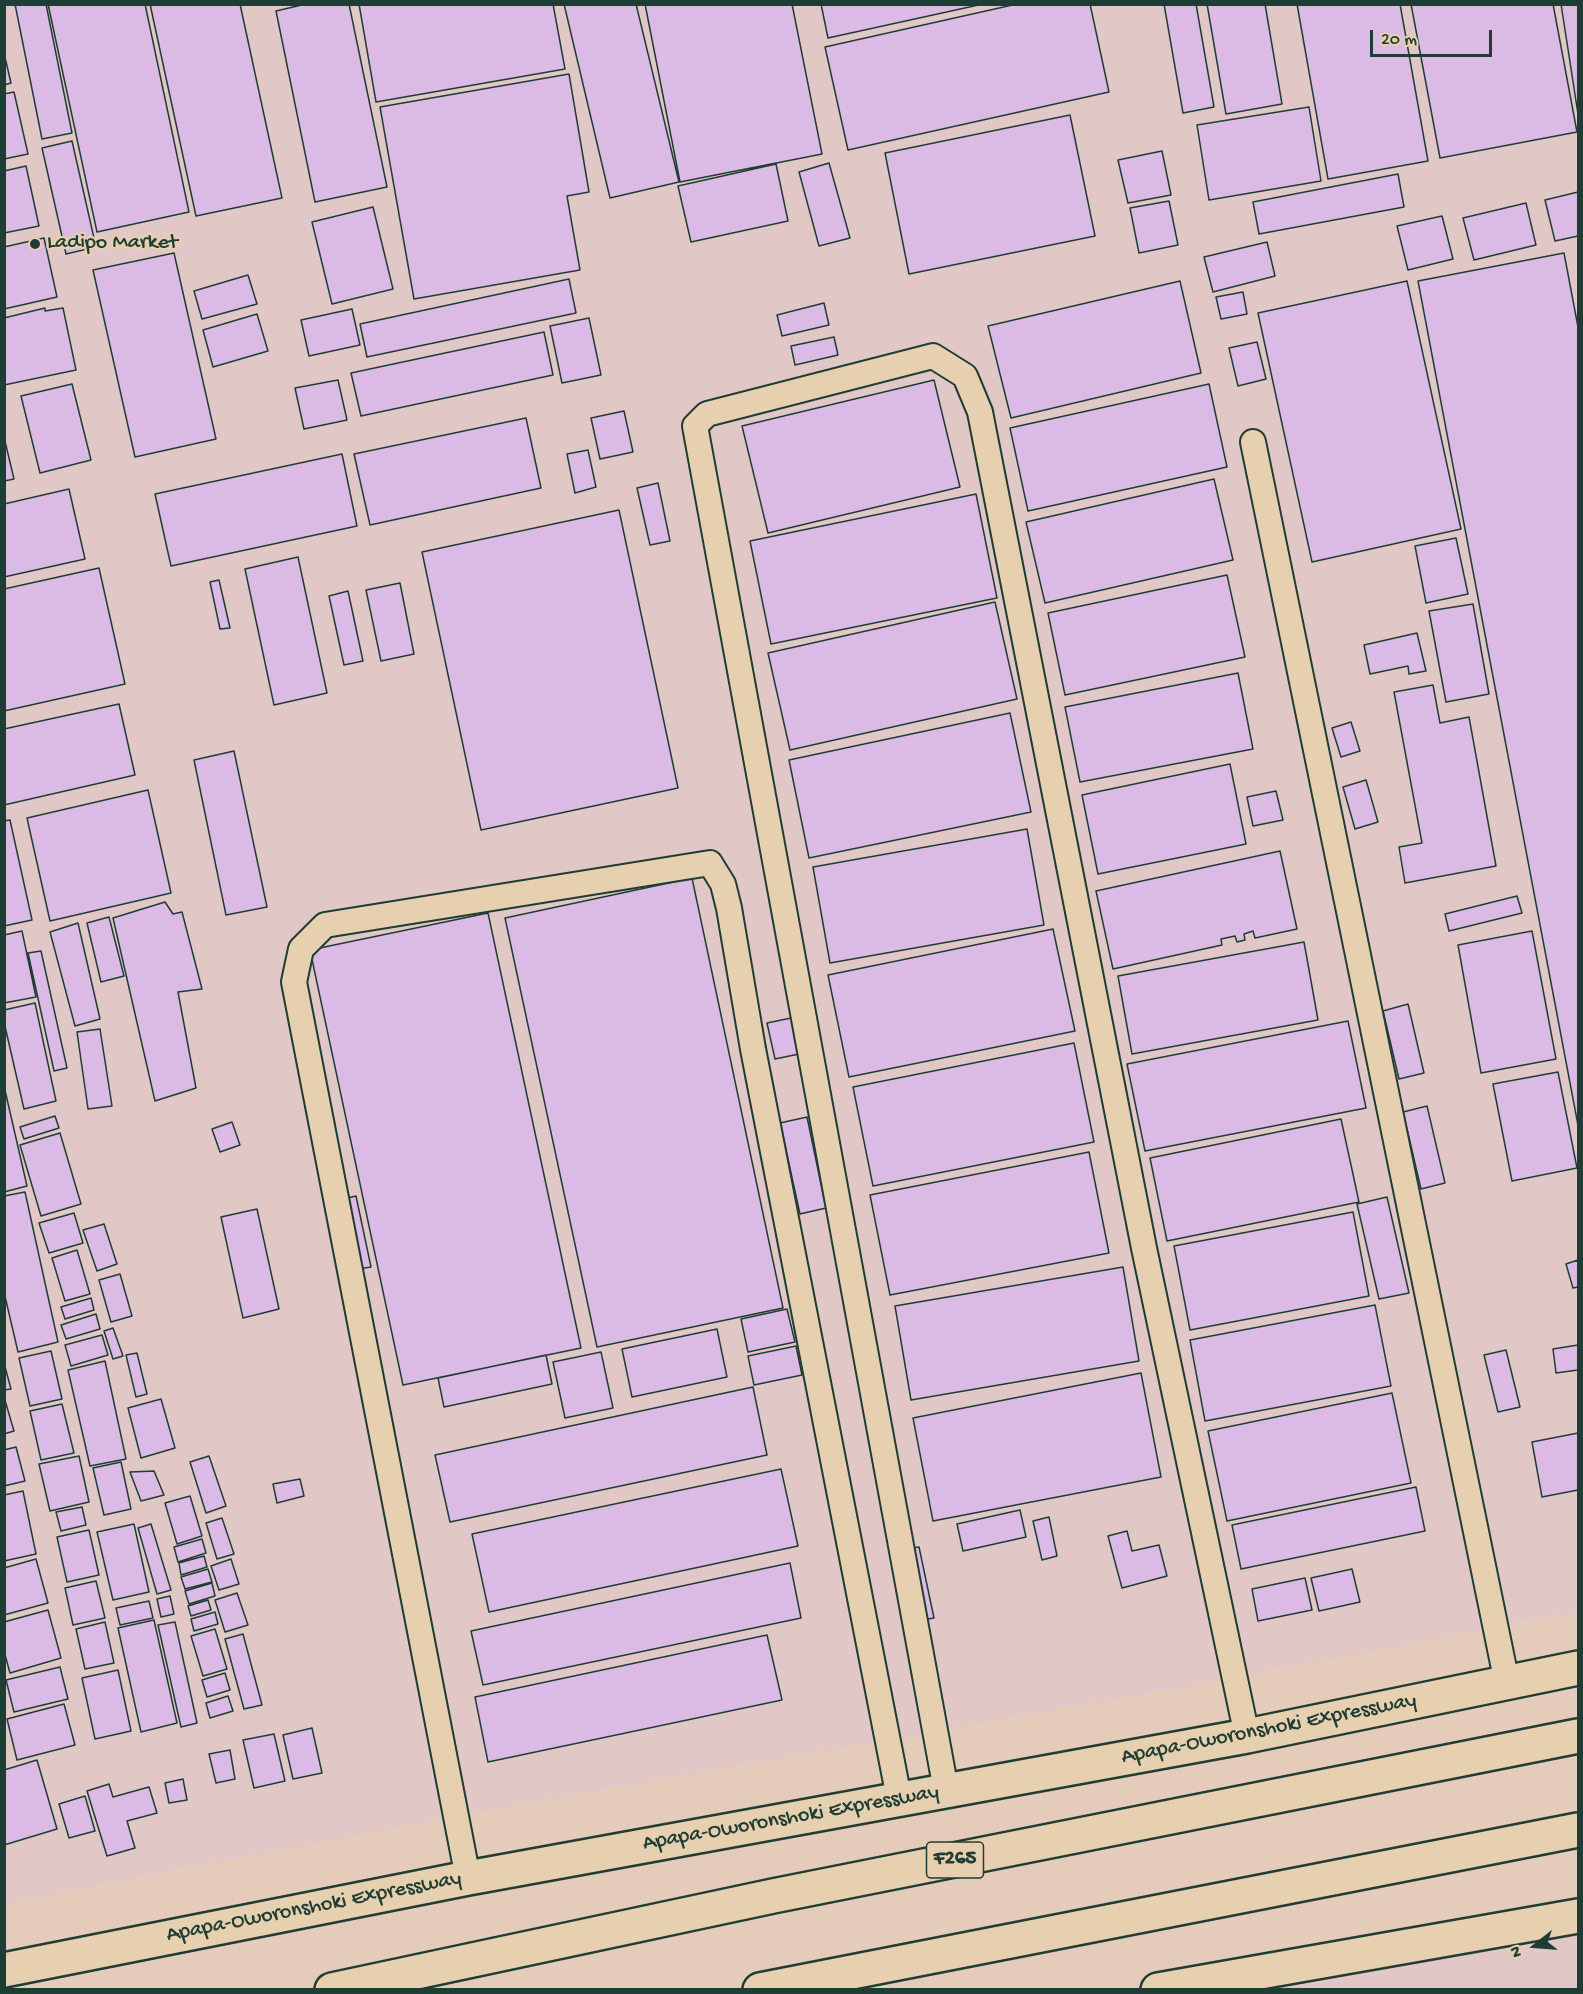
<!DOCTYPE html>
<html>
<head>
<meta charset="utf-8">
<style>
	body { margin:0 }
	#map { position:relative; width:1583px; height:1994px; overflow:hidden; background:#e5ccba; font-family:"Gochi Hand",sans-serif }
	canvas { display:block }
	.frame { position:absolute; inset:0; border:6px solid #1f3d34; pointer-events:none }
	.north { position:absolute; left:1505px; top:1916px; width:60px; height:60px; -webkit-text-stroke:4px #e7d0af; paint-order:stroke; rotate:253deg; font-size:16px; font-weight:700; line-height:24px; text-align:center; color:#1f3d34 }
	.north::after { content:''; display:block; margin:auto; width:21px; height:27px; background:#1f3d34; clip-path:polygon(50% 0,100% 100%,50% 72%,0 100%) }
	.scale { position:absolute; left:1370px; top:30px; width:122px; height:27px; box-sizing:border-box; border:3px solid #1f3d34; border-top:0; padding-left:8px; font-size:18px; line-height:21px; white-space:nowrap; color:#1f3d34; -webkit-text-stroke:4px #e7d0af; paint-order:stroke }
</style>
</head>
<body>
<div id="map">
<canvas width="1583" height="1994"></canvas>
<div class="frame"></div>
<div class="north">N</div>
<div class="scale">20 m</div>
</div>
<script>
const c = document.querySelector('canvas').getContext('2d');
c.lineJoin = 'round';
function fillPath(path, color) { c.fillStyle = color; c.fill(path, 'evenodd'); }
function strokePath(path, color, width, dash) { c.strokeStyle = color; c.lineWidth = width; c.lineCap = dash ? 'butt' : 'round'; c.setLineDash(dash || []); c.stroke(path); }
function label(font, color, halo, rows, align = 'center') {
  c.font = font + ' "Gochi Hand",sans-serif'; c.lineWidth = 4.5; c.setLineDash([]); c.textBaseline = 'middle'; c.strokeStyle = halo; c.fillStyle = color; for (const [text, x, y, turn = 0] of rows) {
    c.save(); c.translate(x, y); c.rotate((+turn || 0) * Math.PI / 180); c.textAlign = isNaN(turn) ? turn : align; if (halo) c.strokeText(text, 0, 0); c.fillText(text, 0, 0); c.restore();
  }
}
const built = new Path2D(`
	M5 5H1578V1611L1217 1681 431 1820 5 1904Z
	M1578 1922V1989H1255Z`);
const building = new Path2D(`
	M15 4H46L72 133 42 139Z
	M48 4H145L189 212 97 232Z
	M150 4H240L282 198 196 216Z
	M306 4H349L387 187 315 202 276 11Z
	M359 4H553L565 69 376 102Z
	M564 4H636L679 182 610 198Z
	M645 4H792L822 154 680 182Z
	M821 4H983L828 38Z
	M1017 4H1090L1109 92 848 150 825 47Z
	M1164 4H1196L1214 107 1183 113Z
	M1207 4H1265L1282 104 1226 114Z
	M1297 4H1400L1428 161 1328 179Z
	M1411 4H1553L1577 132 1440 158Z
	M1561 4H1578V114Z
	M4 53 11 83 4 85Z
	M569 74 589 192 567 196 580 270 414 299 380 107Z
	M14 92 28 154 4 159V94Z
	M1309 107 1321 181 1209 200 1197 125Z
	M1070 115 1095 236 909 274 885 153Z
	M72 141 96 247 66 254 42 148Z
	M1162 151 1171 195 1128 203 1118 160Z
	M829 163 850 238 819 246 799 172Z
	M776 164 788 221 691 242 678 186Z
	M26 166 39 226 4 233V171Z
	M1398 174 1404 207 1259 234 1253 202Z
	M1578 192V236L1555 241 1545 200Z
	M1169 201 1178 245 1139 253 1130 208Z
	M1526 203 1536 245 1474 260 1463 218Z
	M373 207 393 289 332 304 312 222Z
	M1442 216 1453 259 1408 270 1397 226Z
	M44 238 57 297 4 309V247Z
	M1267 242 1275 276 1213 292 1204 257Z
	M174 253 216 439 135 457 93 270Z
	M1564 253 1578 327V1125L1418 281Z
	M248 275 257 304 202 319 194 291Z
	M569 279 576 313 367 357 360 324Z
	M1180 281 1201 373 1011 418 988 326Z
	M1407 281 1461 529 1312 562 1258 313Z
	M1243 292 1247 314 1221 319 1216 297Z
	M824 303 829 325 782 336 777 315Z
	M45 308V311L63 308 76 370 4 385V318Z
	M352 309 360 345 309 356 301 320Z
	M257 314 268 351 213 367 203 330Z
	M589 318 601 375 562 383 550 326Z
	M544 332 553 375 361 416 351 373Z
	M834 337 838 355 795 365 791 346Z
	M1257 342 1266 379 1238 386 1229 348Z
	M338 380 347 420 304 429 295 388Z
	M934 380 960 487 768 533 742 426Z
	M72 384 91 460 40 473 21 396Z
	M1209 384 1227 467 1028 511 1010 428Z
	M624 411 633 452 600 459 591 418Z
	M526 418 541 488 370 525 354 454Z
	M4 437 14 479 4 481Z
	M588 450 596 487 575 493 567 454Z
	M342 454 357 526 171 566 155 494Z
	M1214 479 1233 560 1045 603 1026 522Z
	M658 483 670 541 650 545 637 488Z
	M69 489 85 559 4 577V504Z
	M976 494 997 598 771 644 750 541Z
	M619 510 678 788 481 830 422 552Z
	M1456 538 1468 594 1426 603 1415 546Z
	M298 557 327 693 274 705 245 569Z
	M99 568 125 684 4 711V589Z
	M1227 575 1245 657 1065 695 1048 613Z
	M219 580 230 628 220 629 210 582Z
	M400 583 414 654 381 661 366 590Z
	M348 591 363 661 344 665 329 596Z
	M995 602 1017 699 790 750 768 653Z
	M1473 604 1489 694 1446 702 1429 611Z
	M1417 633 1426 671 1409 674 1408 666 1370 674 1364 645Z
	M1238 673 1253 749 1080 782 1065 707Z
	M1433 685 1440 723 1469 717 1496 866 1405 883 1399 847 1422 843 1394 692Z
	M119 704 135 775 4 805V729Z
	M1010 713 1031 812 809 858 789 760Z
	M1351 722 1360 751 1341 757 1332 728Z
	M234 751 267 907 226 915 194 760Z
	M1230 764 1246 844 1098 874 1082 795Z
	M1366 780 1378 822 1355 829 1343 787Z
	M148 790 171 893 50 921 27 818Z
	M1276 791 1283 820 1253 826 1247 797Z
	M10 820 32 920 4 926V821Z
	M1027 829 1044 925 830 963 813 867Z
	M1280 851 1297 929 1255 938 1253 931 1244 934 1245 940 1237 942 1235 936 1221 939 1222 945 1113 969 1096 891Z
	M692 878 783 1308 597 1347 505 918Z
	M1517 896 1522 913 1449 931 1445 914Z
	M165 902 173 914 182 912 202 989 178 992 196 1088 155 1101 113 918Z
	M488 913 581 1348 403 1385 310 950Z
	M109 917 124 976 101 982 87 923Z
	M78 923 100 1019 75 1026 50 932Z
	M1053 929 1075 1031 849 1077 828 975Z
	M22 931 36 997 4 1003V935Z
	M1532 931 1556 1059 1481 1073 1458 945Z
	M1304 942 1318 1020 1132 1054 1118 976Z
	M41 951 67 1068 54 1071 28 953Z
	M35 1003 56 1101 24 1109 4 1022V1010Z
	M1408 1004 1424 1073 1399 1079 1383 1011Z
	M791 1018 799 1054 775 1059 767 1023Z
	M1348 1021 1366 1108 1145 1151 1127 1064Z
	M100 1029 112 1106 88 1109 77 1032Z
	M1074 1043 1094 1142 873 1186 853 1087Z
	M1558 1072 1577 1168 1512 1181 1493 1084Z
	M4 1086 27 1186 4 1192Z
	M1427 1106 1445 1183 1421 1189 1403 1112Z
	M55 1116 59 1128 24 1139 20 1127Z
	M807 1117 826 1208 800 1214 780 1123Z
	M1341 1119 1359 1202 1167 1241 1150 1158Z
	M232 1122 240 1145 220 1152 212 1129Z
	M60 1133 81 1204 41 1216 20 1145Z
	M1089 1152 1109 1253 890 1295 870 1195Z
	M25 1192 58 1342 18 1352 4 1292V1196Z
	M356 1196 371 1267 358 1269 343 1199Z
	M1387 1197 1409 1293 1379 1299 1357 1204Z
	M257 1209 279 1309 243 1318 221 1217Z
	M1353 1212 1369 1296 1190 1330 1174 1246Z
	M74 1213 83 1243 49 1253 39 1223Z
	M104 1224 117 1264 97 1271 83 1230Z
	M77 1250 90 1294 65 1301 52 1258Z
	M1578 1260V1287L1573 1288 1566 1264Z
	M1123 1267 1139 1361 911 1400 895 1306Z
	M120 1274 132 1316 111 1322 99 1280Z
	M91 1298 94 1310 65 1319 61 1307Z
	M1375 1305 1391 1386 1205 1421 1190 1340Z
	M787 1309 795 1342 748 1352 741 1319Z
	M96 1314 100 1329 66 1339 61 1325Z
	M113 1328 123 1356 113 1359 104 1331Z
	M717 1329 727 1377 632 1397 622 1349Z
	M102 1335 108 1355 71 1366 65 1345Z
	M1578 1345V1370L1556 1373 1553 1349Z
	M796 1346 802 1375 754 1385 748 1356Z
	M1506 1350 1520 1407 1498 1412 1484 1355Z
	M51 1351 62 1399 30 1406 19 1358Z
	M601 1352 613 1408 565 1418 553 1362Z
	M137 1353 147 1394 136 1397 126 1355Z
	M546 1355 552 1384 444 1407 438 1378Z
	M105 1361 126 1459 90 1466 68 1370Z
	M4 1363 11 1389 4 1390Z
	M1141 1373 1161 1477 933 1521 913 1418Z
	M753 1387 767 1455 450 1522 435 1455Z
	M1392 1393 1411 1483 1227 1521 1208 1431Z
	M4 1397 14 1431 4 1434Z
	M161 1399 175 1448 141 1458 128 1408Z
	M62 1404 74 1453 41 1460 30 1411Z
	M1578 1433V1490L1542 1497 1532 1442Z
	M16 1447 25 1481 4 1486V1450Z
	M79 1456 89 1502 50 1511 39 1464Z
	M209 1456 226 1506 206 1513 190 1462Z
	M121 1462 131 1509 104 1515 93 1468Z
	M781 1469 798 1546 489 1612 472 1534Z
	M154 1471 164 1495 141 1501 130 1472Z
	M300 1479 304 1496 277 1503 273 1484Z
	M1416 1487 1425 1531 1241 1569 1232 1525Z
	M23 1491 36 1554 4 1561V1495Z
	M190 1496 202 1536 177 1544 165 1503Z
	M82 1507 86 1525 61 1531 56 1512Z
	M1020 1510 1026 1537 963 1551 957 1524Z
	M1049 1517 1057 1556 1042 1560 1033 1521Z
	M222 1518 234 1554 217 1559 206 1523Z
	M134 1524 149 1592 113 1600 97 1532Z
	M151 1524 171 1590 157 1594 138 1528Z
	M89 1530 99 1575 67 1582 57 1537Z
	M1127 1531 1132 1551 1159 1545 1167 1576 1122 1588 1108 1536Z
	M202 1539 206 1553 178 1562 174 1547Z
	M919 1547 934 1618 922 1620 906 1549Z
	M204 1556 207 1567 181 1575 179 1563Z
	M36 1559 48 1603 4 1615V1568Z
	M231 1559 239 1584 219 1590 211 1566Z
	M790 1563 801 1618 483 1685 471 1631Z
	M208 1569 212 1582 185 1589 181 1577Z
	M1352 1569 1360 1602 1319 1611 1311 1578Z
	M1305 1578 1312 1610 1258 1621 1252 1589Z
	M96 1581 105 1618 73 1625 65 1588Z
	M212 1583 215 1596 189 1604 185 1591Z
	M237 1593 248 1625 225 1632 215 1600Z
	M170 1596 174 1614 161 1617 157 1599Z
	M208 1600 211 1610 191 1616 188 1606Z
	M149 1601 153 1618 120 1625 116 1608Z
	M48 1610 61 1658 10 1673 4 1651V1622Z
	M215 1612 218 1624 194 1631 191 1619Z
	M154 1620 177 1723 141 1732 118 1628Z
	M105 1622 114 1663 85 1669 76 1629Z
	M175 1622 197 1723 181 1727 158 1625Z
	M215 1629 227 1669 203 1676 191 1636Z
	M243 1634 262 1705 244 1709 225 1639Z
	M767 1635 782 1700 488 1762 475 1697Z
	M60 1667 68 1699 14 1712 6 1680Z
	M118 1670 131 1731 95 1739 82 1678Z
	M225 1673 230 1690 207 1697 202 1680Z
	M228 1696 233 1711 210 1718 206 1703Z
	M64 1704 75 1745 17 1760 7 1719Z
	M312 1728 322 1773 293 1779 283 1735Z
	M274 1734 285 1781 254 1788 243 1740Z
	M230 1750 235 1779 216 1783 209 1754Z
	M37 1760 57 1829 4 1845V1770Z
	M183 1779 187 1800 169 1803 165 1783Z
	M109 1784 113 1797 149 1787 157 1813 127 1821 135 1848 107 1856 87 1791Z
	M85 1796 95 1831 69 1838 59 1804Z`);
const service = new Path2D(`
	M1253 442 1507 1683
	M946 1790 695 426 707 414 933 356 965 376 980 412 1144 1248 1247 1736
	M468 1878 294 982 301 949 325 925 710 863 723 884 729 908 753 1049 899 1798`);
const primary = new Path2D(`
	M4 1970 468 1878 1247 1736 1578 1668
	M1158 1990 1578 1916`);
const motorway = new Path2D(`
	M332 1990 773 1896 1578 1736
	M760 1990 1578 1830`);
const markers = [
	[35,244,6,"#1f3d34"]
];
const shields = [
	[955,1860,57]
];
const shieldNames = [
	["F265",955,1860]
];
const poiNames = [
	["Ladipo Market",47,244]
];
const streetNames = [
	["Apapa-Oworonshoki Expressway",1269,1730,-11],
	["Apapa-Oworonshoki Expressway",791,1819,-10],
	["Apapa-Oworonshoki Expressway",314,1908,-11]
];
fillPath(built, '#e2c7c7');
fillPath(building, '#dbbae6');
strokePath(building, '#1f3d34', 1.5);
strokePath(service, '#1f3d34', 28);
strokePath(primary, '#1f3d34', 38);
strokePath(motorway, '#1f3d34', 38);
strokePath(service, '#e7d0af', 24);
strokePath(primary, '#e7d0af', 33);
strokePath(motorway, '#e7d0af', 33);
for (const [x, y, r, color] of markers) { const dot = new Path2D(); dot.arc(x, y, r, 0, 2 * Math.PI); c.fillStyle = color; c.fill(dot); strokePath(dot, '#e7d0af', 2); }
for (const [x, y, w] of shields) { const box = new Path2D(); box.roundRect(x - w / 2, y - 18, w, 36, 4.5); c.fillStyle = '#e7d0af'; c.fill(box); strokePath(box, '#1f3d34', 1.5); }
label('bold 21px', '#1f3d34', null, shieldNames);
label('22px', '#1f3d34', '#e7d0af', poiNames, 'left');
label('22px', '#1f3d34', '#e7d0af', streetNames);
</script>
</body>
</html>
